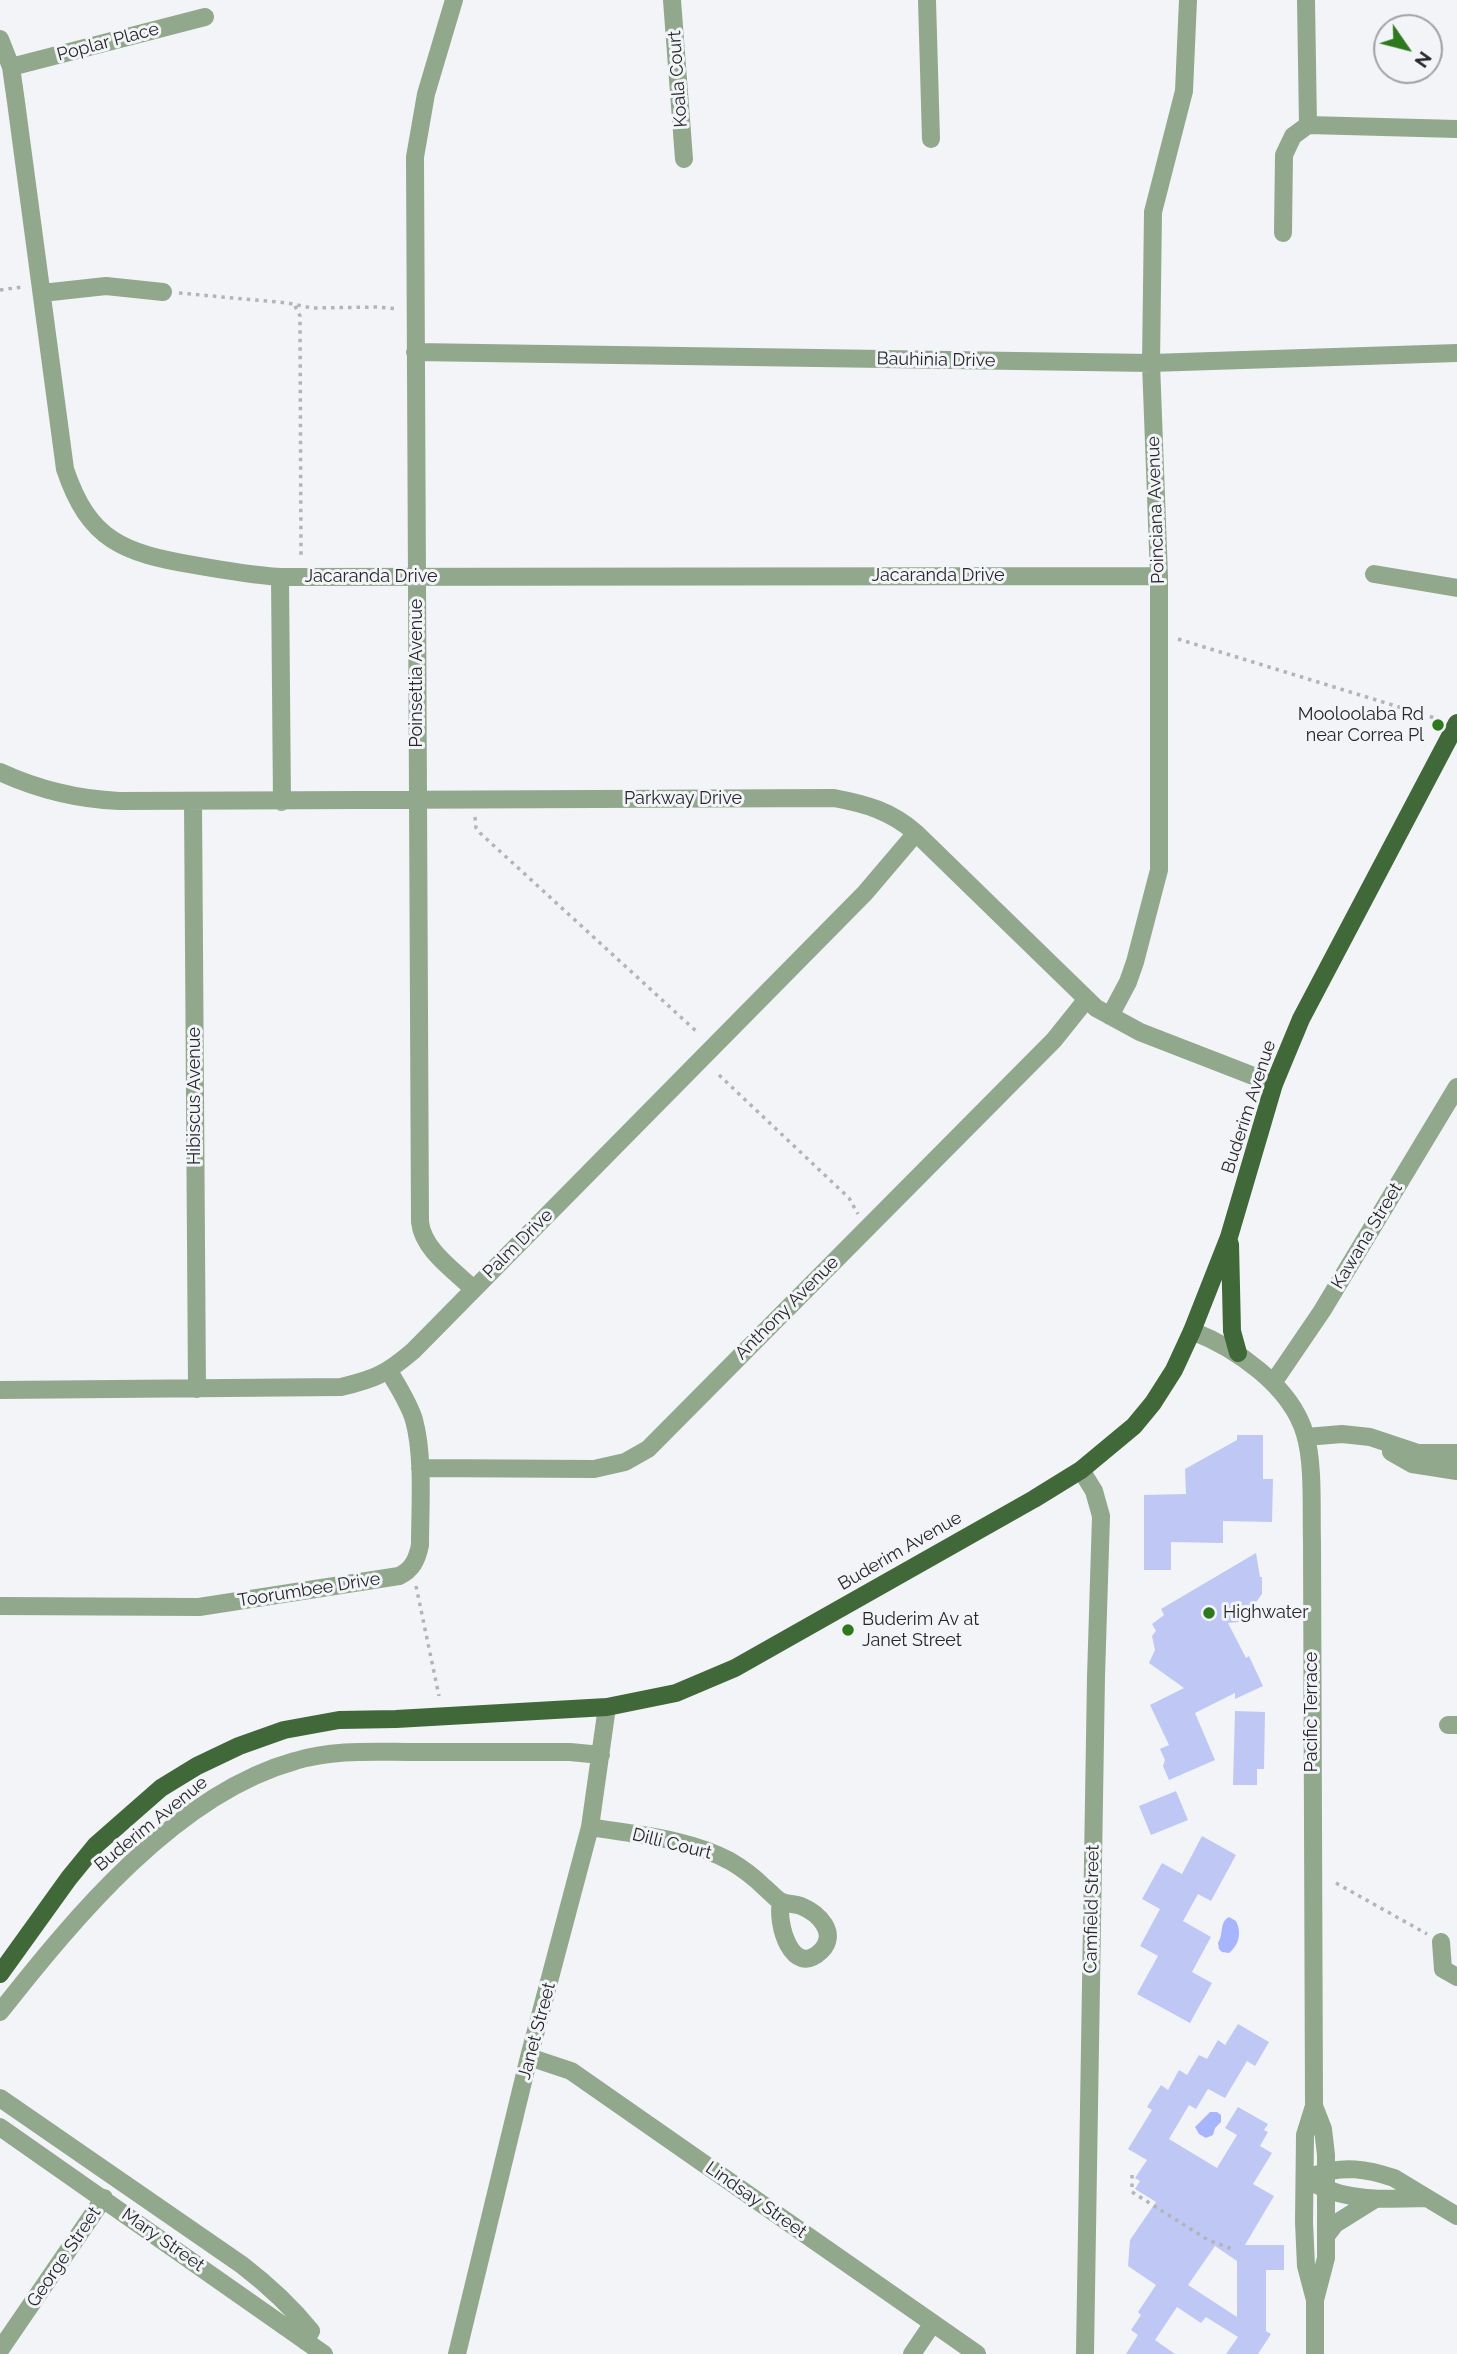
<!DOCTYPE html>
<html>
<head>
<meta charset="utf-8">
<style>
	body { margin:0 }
	#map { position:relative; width:1457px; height:2354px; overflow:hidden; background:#f2f4f8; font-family:Raleway,sans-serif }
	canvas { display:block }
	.north { position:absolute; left:1373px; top:14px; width:70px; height:70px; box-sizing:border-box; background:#f2f4f8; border:2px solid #a1a2a5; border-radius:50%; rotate:125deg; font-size:19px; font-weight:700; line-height:28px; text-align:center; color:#272729 }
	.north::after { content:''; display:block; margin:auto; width:24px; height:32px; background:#2e781d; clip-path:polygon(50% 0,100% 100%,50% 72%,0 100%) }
</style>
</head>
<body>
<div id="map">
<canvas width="1457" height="2354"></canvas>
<div class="north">N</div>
</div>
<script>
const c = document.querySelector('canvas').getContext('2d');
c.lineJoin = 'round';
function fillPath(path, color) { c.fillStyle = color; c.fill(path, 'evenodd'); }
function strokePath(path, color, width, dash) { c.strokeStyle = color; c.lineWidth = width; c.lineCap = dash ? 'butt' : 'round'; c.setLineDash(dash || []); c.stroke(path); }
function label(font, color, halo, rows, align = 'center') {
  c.font = font + ' Raleway,sans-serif'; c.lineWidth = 6; c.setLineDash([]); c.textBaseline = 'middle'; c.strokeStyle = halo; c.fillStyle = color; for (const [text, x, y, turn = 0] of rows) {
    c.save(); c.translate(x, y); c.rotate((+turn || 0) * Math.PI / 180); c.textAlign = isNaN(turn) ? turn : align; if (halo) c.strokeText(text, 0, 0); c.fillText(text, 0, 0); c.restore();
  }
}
const water = new Path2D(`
	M1229 1917 1236 1921C1242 1933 1239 1945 1229 1953L1222 1952 1219 1949 1218 1943C1224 1934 1219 1922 1229 1917Z
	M1210 2112H1217L1221 2115V2122L1215 2128 1213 2135 1206 2138 1199 2134 1195 2127Z`);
const building = new Path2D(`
	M1237 1435H1263V1479H1273L1272 1522 1223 1521V1543L1171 1542V1570H1144V1495L1186 1494 1185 1469 1237 1440Z
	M1256 1553 1260 1577H1262V1594L1254 1605 1257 1612 1250 1621 1228 1623 1246 1658 1249 1656 1263 1686 1235 1699V1693L1195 1713 1215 1760 1169 1780 1163 1766 1165 1760 1160 1749 1169 1745 1150 1705 1184 1688 1149 1663 1155 1650 1152 1636 1156 1631 1152 1624 1164 1615 1161 1609Z
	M1235 1711 1265 1712 1264 1769H1257V1785H1233Z
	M1176 1791 1188 1820 1151 1835 1139 1806Z
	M1202 1836 1236 1855 1211 1901 1198 1894 1183 1921 1211 1937 1192 1972 1212 1983 1190 2023 1137 1994 1158 1956 1140 1946 1160 1909 1142 1899 1162 1863 1182 1874Z
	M1238 2024 1269 2042 1255 2066 1247 2061 1225 2098 1208 2089 1196 2109 1189 2105 1169 2139 1217 2168 1237 2135 1225 2128 1238 2107 1268 2124 1264 2130 1268 2132 1260 2146 1272 2153 1253 2184 1274 2196 1245 2245H1284V2270H1266V2331L1271 2334 1258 2354H1226L1238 2337 1206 2317 1201 2323 1177 2307 1155 2340 1175 2354H1126L1138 2335 1131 2330 1141 2315 1138 2312 1156 2285 1128 2266 1130 2240 1156 2202 1135 2189 1140 2181 1135 2178 1147 2160 1128 2149 1152 2110 1147 2107 1161 2085 1168 2090 1179 2070 1187 2075 1199 2055 1207 2059 1218 2040 1225 2045ZM1215 2246 1237 2261V2317L1188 2285Z`);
const path = new Path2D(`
	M0 290 22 287
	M179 293 288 303 312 308 377 307 398 309
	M295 306 300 316 301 558
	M1178 639 1438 719
	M475 817 476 828 480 833 696 1031
	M719 1075 849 1198 858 1214
	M416 1586 439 1696
	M1336 1883 1427 1934
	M1132 2175V2192L1208 2240 1232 2249`);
const minor = new Path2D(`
	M454 0 426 94 415 157 420 1222C423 1250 454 1270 473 1289
	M672 0 684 159
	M927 0 931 139
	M0 39 11 67 16 102 65 469C89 541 124 553 194 565 222 570 251 575 280 577L1159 576
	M11 67 205 17
	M1308 125 1457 129
	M1283 233 1284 155 1293 136 1308 125 1306 0
	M42 293 106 286 163 292
	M415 352 1151 363 1457 353
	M1374 574 1457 588
	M280 577 282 802
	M0 772C39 790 76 799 119 801L834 798C866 804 891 811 916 833L1096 1008 1140 1032 1274 1084
	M193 802 197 1389
	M1110 1016 1128 982 1135 962 1159 870V576L1151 363 1153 212 1184 91 1188 0
	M1192 1331C1236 1348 1291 1386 1305 1434 1314 1464 1311 1510 1312 1542L1314 2106 1305 2135 1304 2222 1306 2266 1315 2300
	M1273 1383 1322 1311 1457 1087
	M0 1390 341 1387C375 1379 386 1374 413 1351L865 893 916 833
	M1306 1437 1342 1434 1370 1437 1418 1453H1457
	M1391 1452 1412 1464 1457 1471
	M420 1468 594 1469 625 1462 648 1449 1054 1040 1086 1000
	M1081 1470 1094 1491 1101 1516 1096 1677 1085 2354
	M0 1606 199 1607 399 1576C412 1570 417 1560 420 1545 420 1508 424 1456 414 1420 409 1403 398 1387 389 1371
	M1448 1725H1457
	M590 1827C636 1835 688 1838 730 1861 742 1868 754 1877 764 1887 769 1891 775 1898 780 1901 786 1904 795 1904 801 1906 818 1913 839 1933 821 1951 792 1979 776 1923 781 1902
	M1441 1942 1443 1969 1457 1977
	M0 2012C74 1918 176 1794 295 1761 334 1749 375 1752 416 1752 468 1752 519 1752 570 1752L601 1755
	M529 2057 571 2071 977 2354
	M0 2098 242 2265C268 2285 290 2305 311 2331L305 2341
	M1314 2106 1323 2129 1326 2155V2258L1315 2300V2354
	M0 2127 324 2354
	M1316 2175C1343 2165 1367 2169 1394 2178L1457 2216
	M1317 2185C1350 2202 1391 2199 1427 2198
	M1326 2236 1335 2224 1375 2199
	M0 2350 104 2198
	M457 2354 529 2057 590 1827 607 1707
	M912 2354 933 2323`);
const major = new Path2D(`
	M1230 1244 1232 1331 1238 1353
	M0 1974 69 1878 96 1845 161 1788 197 1766 239 1746 284 1730 339 1720 396 1719 607 1707 676 1693 735 1668 1034 1499 1081 1470 1134 1426 1153 1403 1174 1370 1192 1331 1229 1237 1274 1084 1301 1019 1457 723`);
const markers = [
	[1438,725,7,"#2e781d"],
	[1209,1613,7,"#2e781d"],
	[848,1630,7,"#2e781d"]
];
const streetNames = [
	["Poplar Place",108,42,-15],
	["Koala Court",678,79,-94],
	["Bauhinia Drive",936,360,1],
	["Poinciana Avenue",1156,510,-92],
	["Jacaranda Drive",938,576],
	["Jacaranda Drive",371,577],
	["Poinsettia Avenue",417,673,-90],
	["Parkway Drive",683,799],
	["Hibiscus Avenue",195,1096,-90],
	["Buderim Avenue",1249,1107,-72],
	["Kawana Street",1367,1236,-59],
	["Palm Drive",518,1244,-45],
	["Anthony Avenue",787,1308,-45],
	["Buderim Avenue",900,1551,-30],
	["Toorumbee Drive",309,1590,-9],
	["Pacific Terrace",1312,1712,-90],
	["Buderim Avenue",151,1824,-39],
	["Dilli Court",672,1844,14],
	["Camfield Street",1092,1909,-89],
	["Janet Street",537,2031,-75],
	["Lindsay Street",756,2200,35],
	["Mary Street",163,2240,35],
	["George Street",64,2257,-56]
];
const poiNames = [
	["Mooloolaba Rd",1424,715,"right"],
	["near Correa Pl",1424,736,"right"],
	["Highwater",1223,1613],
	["Buderim Av at",862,1620],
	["Janet Street",862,1641]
];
fillPath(water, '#a7b5fc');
fillPath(building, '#bfc8f4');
strokePath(path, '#b3b4b7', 3.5, [3.5, 5]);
strokePath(minor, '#91a88d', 18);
strokePath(major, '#406838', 18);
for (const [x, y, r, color] of markers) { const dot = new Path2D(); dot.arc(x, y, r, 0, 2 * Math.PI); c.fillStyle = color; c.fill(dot); strokePath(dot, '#f2f4f8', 2.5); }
label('18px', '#272729', '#f2f4f8', streetNames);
label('18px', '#272729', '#f2f4f8', poiNames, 'left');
</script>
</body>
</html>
